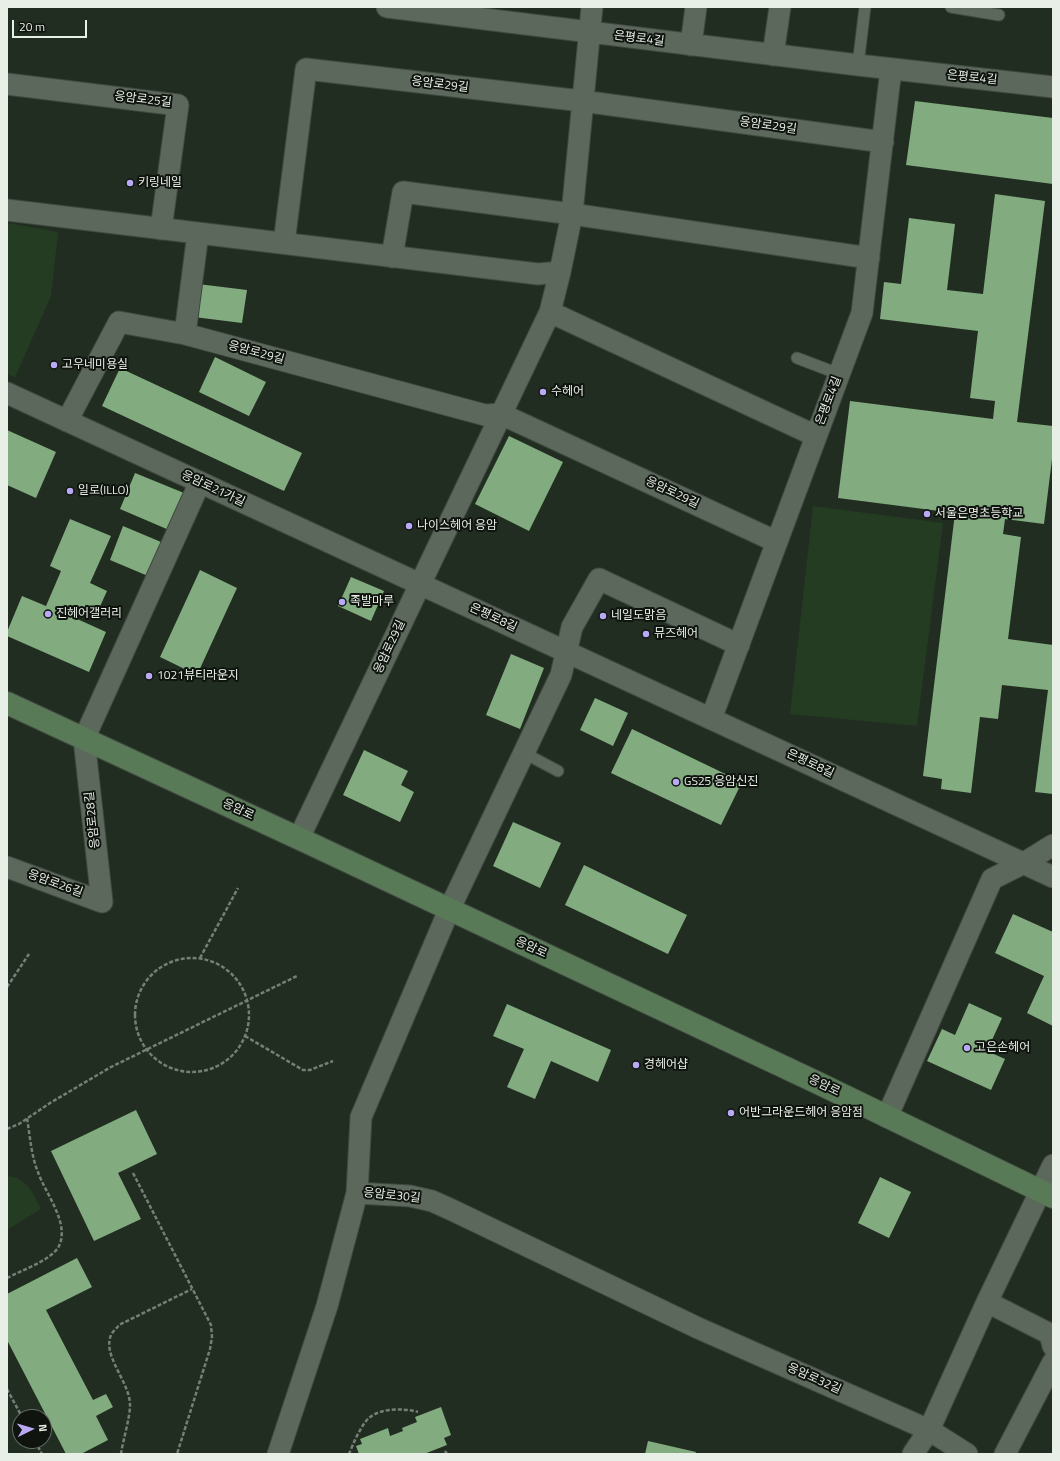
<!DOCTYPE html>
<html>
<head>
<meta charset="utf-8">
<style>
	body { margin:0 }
	#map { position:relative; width:1060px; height:1461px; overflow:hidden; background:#222d22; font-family:"Titillium Web",sans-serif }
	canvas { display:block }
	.frame { position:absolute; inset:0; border:8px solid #e8efe7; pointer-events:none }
	.north { position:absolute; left:12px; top:1409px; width:40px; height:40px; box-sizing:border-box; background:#0f140f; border:1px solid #666c65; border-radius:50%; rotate:85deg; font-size:11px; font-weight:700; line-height:16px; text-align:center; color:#e8efe7 }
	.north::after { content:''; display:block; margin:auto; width:14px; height:18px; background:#baaaf6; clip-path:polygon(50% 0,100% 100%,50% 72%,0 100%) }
	.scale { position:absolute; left:12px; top:20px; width:75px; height:18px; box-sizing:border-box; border:2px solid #e8efe7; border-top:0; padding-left:5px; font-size:12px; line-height:14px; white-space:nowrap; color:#e8efe7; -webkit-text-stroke:3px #0f140f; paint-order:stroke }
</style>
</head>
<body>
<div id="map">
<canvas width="1060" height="1461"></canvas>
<div class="frame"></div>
<div class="north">N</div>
<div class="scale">20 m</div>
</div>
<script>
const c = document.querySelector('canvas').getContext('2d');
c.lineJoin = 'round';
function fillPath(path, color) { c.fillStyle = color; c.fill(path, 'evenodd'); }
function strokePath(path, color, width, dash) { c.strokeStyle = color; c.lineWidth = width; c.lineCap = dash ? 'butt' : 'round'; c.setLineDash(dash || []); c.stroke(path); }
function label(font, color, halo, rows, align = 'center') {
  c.font = font + ' "Titillium Web","Noto Sans KR",sans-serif'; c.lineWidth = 4; c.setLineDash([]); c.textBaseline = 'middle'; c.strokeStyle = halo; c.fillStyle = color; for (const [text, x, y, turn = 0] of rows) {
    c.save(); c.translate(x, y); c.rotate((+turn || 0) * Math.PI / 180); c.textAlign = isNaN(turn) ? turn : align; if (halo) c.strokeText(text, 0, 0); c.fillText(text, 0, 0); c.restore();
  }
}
const green = new Path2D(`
	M7 223 58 232 51 296 15 377 7 374Z
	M813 506 943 523 917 726 790 714Z
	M7 1176C29 1179 32 1192 41 1209L7 1230Z`);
const building = new Path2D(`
	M915 101 1053 118V184L906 165Z
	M995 194 1045 201 1017 422 1053 426V451L1044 524 1005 519 1003 534 1021 537 1008 639 1053 645V794L1035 792 1048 690 1002 685 998 719 980 717 971 793 941 789 942 779 923 776 955 513 838 498 850 401 993 419 995 401 970 398 978 331 880 319 884 282 901 284 909 218 955 224 947 290 983 294Z
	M198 284 247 290 242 323 194 317Z
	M215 357 266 382 249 416 199 392Z
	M120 368 302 453 284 491 102 406Z
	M7 430 56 452 36 498 7 485Z
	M509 436 563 462 529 531 475 504Z
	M135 473 184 493 169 530 120 509Z
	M70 519 111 536 90 583 107 591 97 613 81 606 75 618 106 632 89 672 7 636V632L22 596 46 606 61 571 50 566Z
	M123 526 161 542 148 576 110 560Z
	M200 570 237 588 197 675 160 657Z
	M351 577 384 591 371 621 338 606Z
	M511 654 544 668 520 729 486 715Z
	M595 698 628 713 613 746 580 730Z
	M632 729 742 782 721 825 611 773Z
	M364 750 408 771 401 785 414 792 400 822 343 795Z
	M513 822 561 843 540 888 493 866Z
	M584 865 687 915 668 954 565 905Z
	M1013 914 1053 932V1026L1027 1013 1044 976 995 953Z
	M969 1003 1002 1018 987 1051 1005 1059 991 1090 927 1061 942 1029 955 1035Z
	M507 1004 611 1050 598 1082 551 1061 535 1099 507 1087 524 1049 493 1036Z
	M136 1110 157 1154 118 1173 141 1219 94 1241 51 1151Z
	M880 1177 911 1192 889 1238 858 1223Z
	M77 1258 92 1287 46 1310 93 1400 106 1394 113 1407 96 1416 108 1440 81 1454H66L7 1340V1294Z
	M441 1407 451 1435 444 1438 447 1445 424 1454H359L356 1446 362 1444 360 1439 388 1428 390 1436 403 1431 402 1428 417 1422 415 1417Z
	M648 1441 696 1452 695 1454H645Z`);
const path = new Path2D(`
	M200 958 238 888
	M135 1015a57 57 0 1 1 114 0a57 57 0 1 1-114 0Z
	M7 987 29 954
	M245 1036 303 1070H310L333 1061
	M7 1129 19 1124 50 1103 111 1067 297 976
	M133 1173 211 1325 212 1337 210 1349 177 1454
	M7 1278C20 1271 52 1260 59 1246 70 1223 45 1193 38 1172 31 1155 30 1136 27 1118
	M7 1389 22 1417
	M35 1441 42 1454
	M445 1451 447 1454
	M121 1454C123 1440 130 1418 130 1405 130 1382 102 1356 111 1335 113 1331 117 1328 119 1325L192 1289
	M349 1454C353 1444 361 1425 369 1418 380 1408 404 1408 418 1412`);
const service = new Path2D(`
	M951 7 999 15
	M858 65 865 7
	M797 358 839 374
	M524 753 558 771`);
const minor = new Path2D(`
	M387 7 858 65 1053 87
	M691 45 696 7
	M773 55 780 7
	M7 84 178 105 161 229
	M7 210 538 274 560 272
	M284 243 306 69 582 101 883 142
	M392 257 403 192 572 214 869 258
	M550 312 816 436
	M185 334 198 233
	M7 393 1053 877
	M67 421 119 322 185 334 485 415 501 414 777 542
	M711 719 862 313 891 69
	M299 838 550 312 560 272 572 214 592 7
	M7 867 102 902 84 739 200 482
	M887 1117 992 879 1024 863 1053 845
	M357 1193 410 1196 432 1201 452 1210 698 1328 929 1430 967 1454
	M987 1302 1050 1334 1053 1346
	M278 1454 327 1306 357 1193 361 1117 449 910 561 675 572 627 599 579 739 645
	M913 1454 929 1430 987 1302 1053 1165
	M1005 1454 1053 1362`);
const secondary = new Path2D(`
	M7 703 311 844 818 1083 1053 1197`);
const markers = [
	[130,183,4,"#baaaf6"],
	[54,365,4,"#baaaf6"],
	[543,392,4,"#baaaf6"],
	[70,491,4,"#baaaf6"],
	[927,514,4,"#baaaf6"],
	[409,526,4,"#baaaf6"],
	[342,602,4,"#baaaf6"],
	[48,614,4,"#baaaf6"],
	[603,616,4,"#baaaf6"],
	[646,634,4,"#baaaf6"],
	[149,676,4,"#baaaf6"],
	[676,782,4,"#baaaf6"],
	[967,1048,4,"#baaaf6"],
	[636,1065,4,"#baaaf6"],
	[731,1113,4,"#baaaf6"]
];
const streetNames = [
	["은평로4길",639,39,7],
	["은평로4길",972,78,6],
	["응암로29길",440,85,7],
	["응암로25길",143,100,7],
	["응암로29길",768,126,8],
	["응암로29길",256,353,15],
	["은평로4길",829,401,-69],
	["응암로21가길",213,489,25],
	["응암로29길",672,493,25],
	["은평로8길",493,618,25],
	["응암로29길",390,647,-65],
	["은평로8길",810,764,25],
	["응암로",238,810,25],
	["응암로28길",93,820,-96],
	["응암로26길",55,884,20],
	["응암로",531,948,25],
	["응암로",824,1086,26],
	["응암로30길",392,1196,6],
	["응암로32길",814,1379,24]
];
const poiNames = [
	["키링네일",138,183],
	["고우네미용실",62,365],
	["수헤어",551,392],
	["일로(ILLO)",78,491],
	["서울은명초등학교",935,514],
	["나이스헤어 응암",417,526],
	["족발마루",350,602],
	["진헤어갤러리",56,614],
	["네일도맑음",611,616],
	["뮤즈헤어",654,634],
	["1021뷰티라운지",157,676],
	["GS25 응암신진",684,782],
	["고은손헤어",975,1048],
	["경헤어샵",644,1065],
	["어반그라운드헤어 응암점",739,1113]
];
fillPath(green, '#233c22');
fillPath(building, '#82ac7f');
strokePath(service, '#404940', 13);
strokePath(minor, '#404940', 23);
strokePath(secondary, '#404940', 24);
strokePath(path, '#767f75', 2.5, [4, 2]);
strokePath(service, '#5c685b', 11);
strokePath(minor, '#5c685b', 21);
strokePath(secondary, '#597a57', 22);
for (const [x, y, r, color] of markers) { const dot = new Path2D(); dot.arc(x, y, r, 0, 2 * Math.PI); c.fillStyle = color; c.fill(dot); strokePath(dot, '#0f140f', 1.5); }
label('12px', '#e8efe7', '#0f140f', streetNames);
label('12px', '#e8efe7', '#0f140f', poiNames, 'left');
</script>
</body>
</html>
